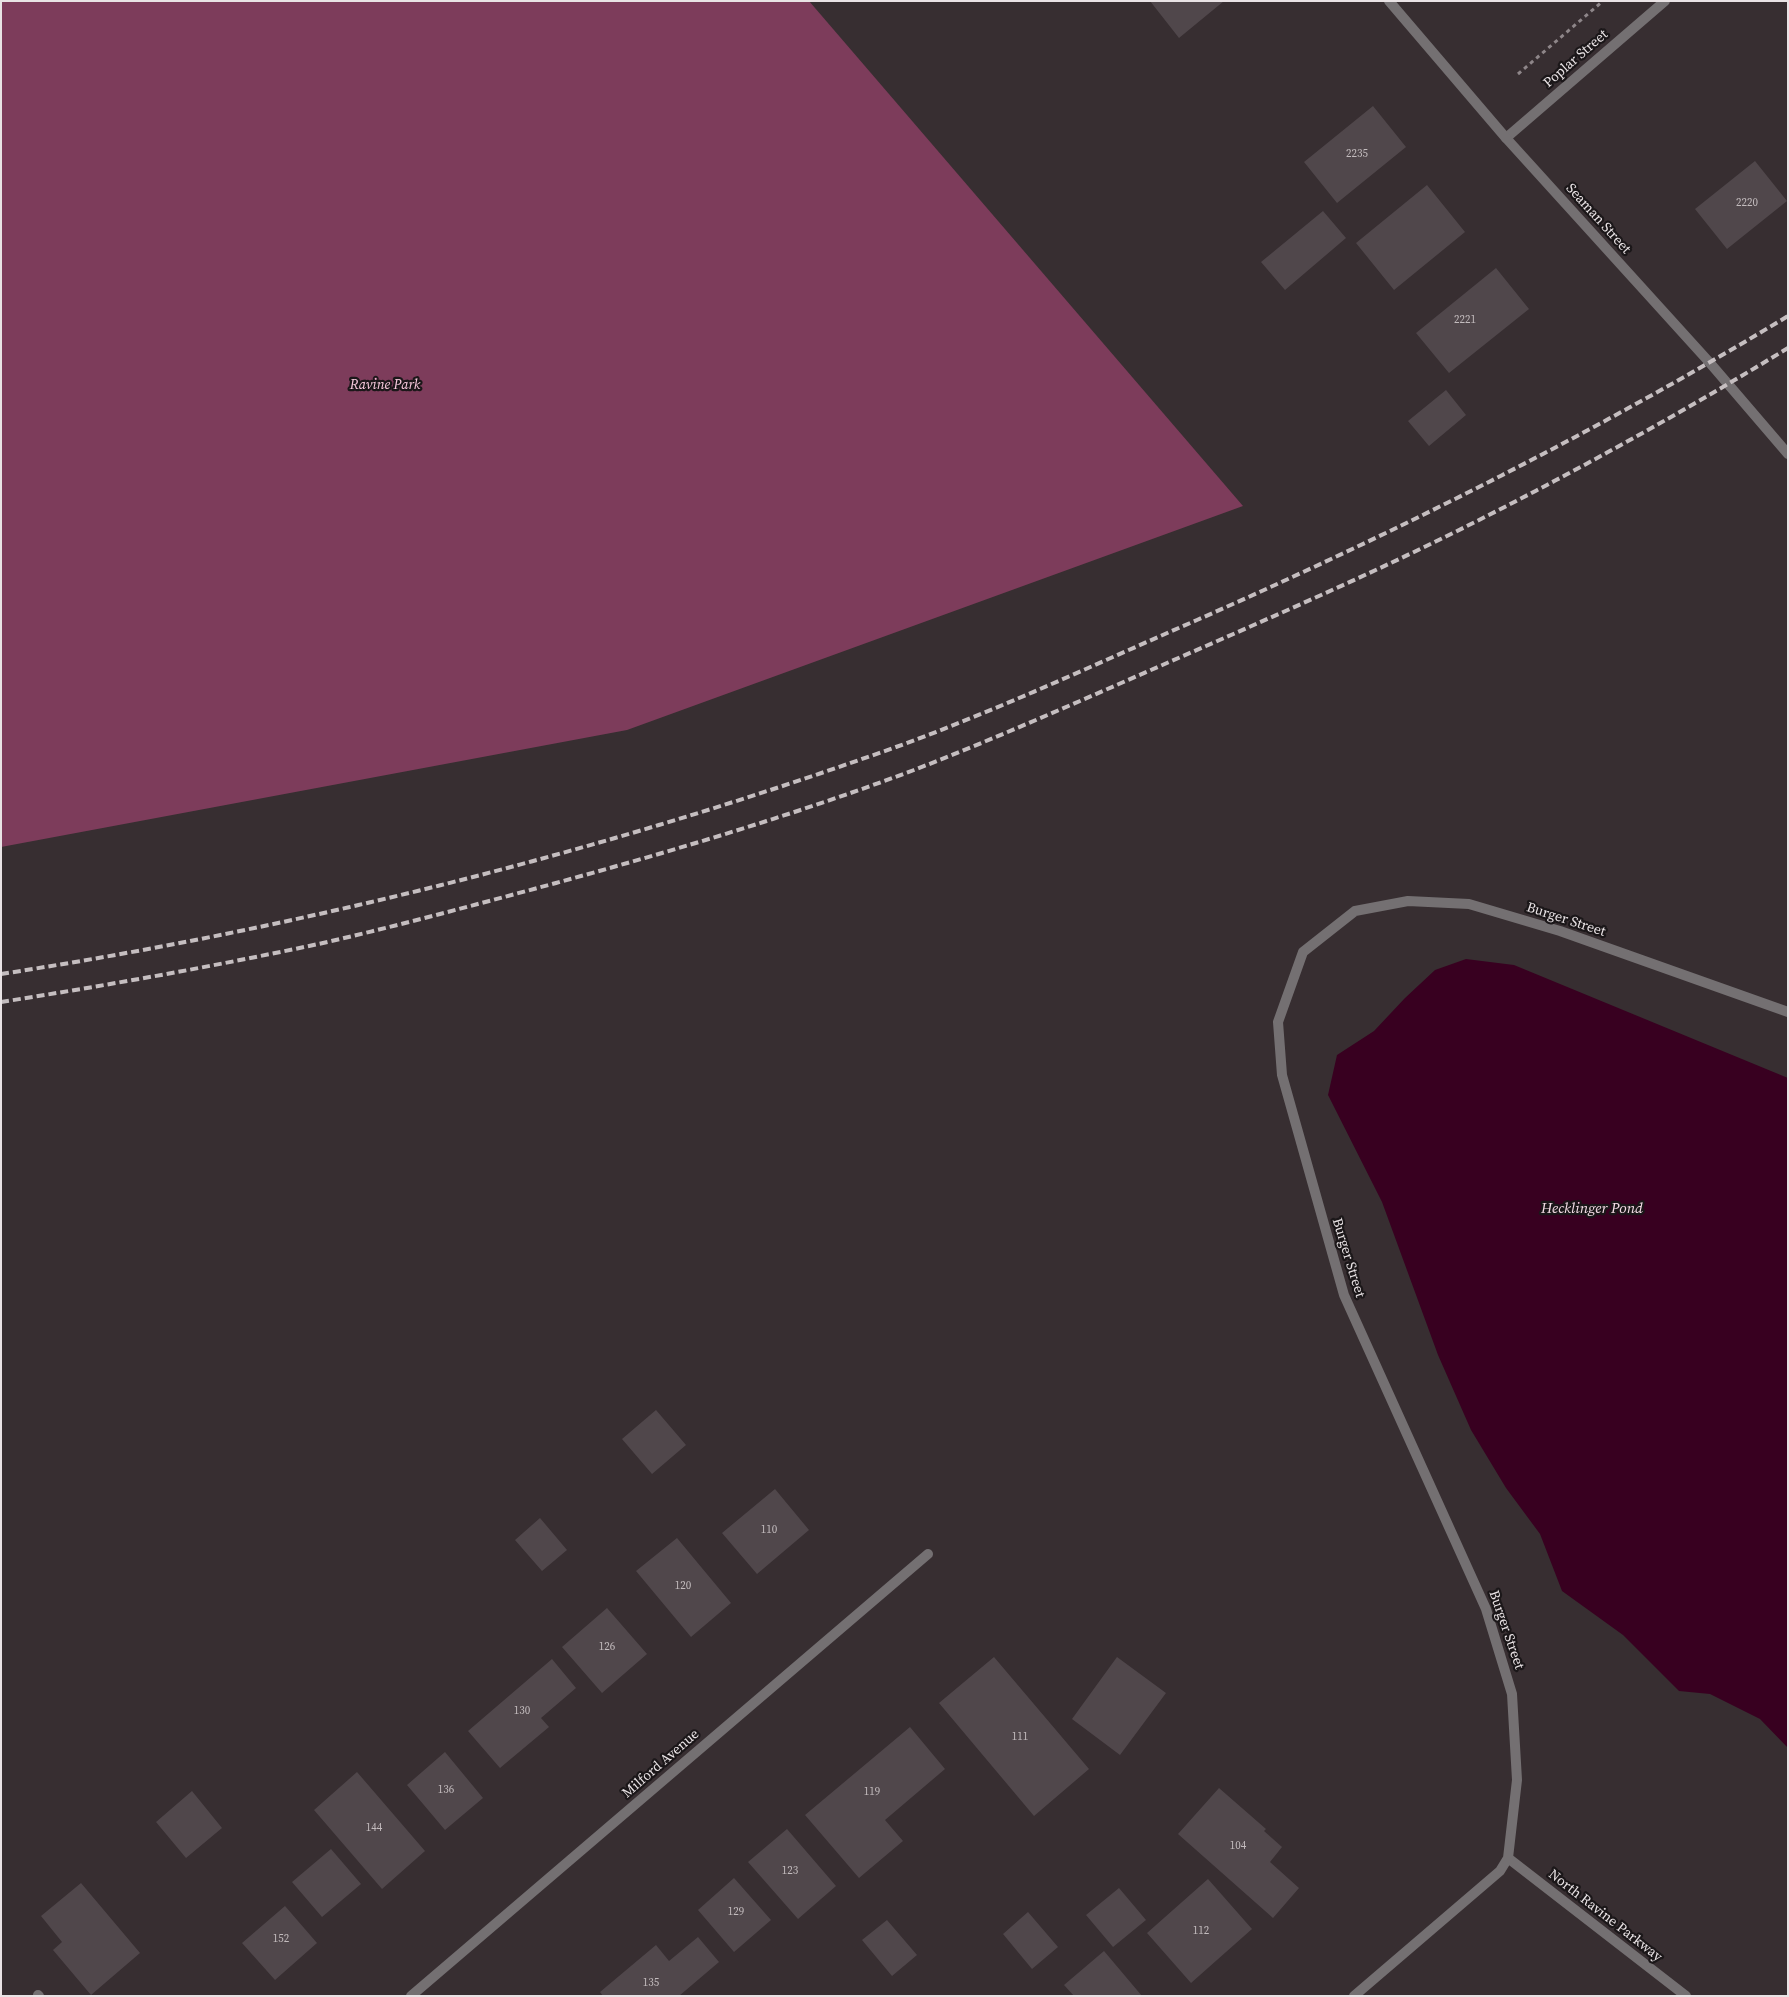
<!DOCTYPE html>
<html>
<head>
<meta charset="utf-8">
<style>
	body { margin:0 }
	#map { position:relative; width:1789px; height:1997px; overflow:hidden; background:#372e31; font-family:"Source Serif 4",serif }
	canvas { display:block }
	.frame { position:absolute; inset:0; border:2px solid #e9e3e5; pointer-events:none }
</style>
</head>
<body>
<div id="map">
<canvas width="1789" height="1997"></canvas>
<div class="frame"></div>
</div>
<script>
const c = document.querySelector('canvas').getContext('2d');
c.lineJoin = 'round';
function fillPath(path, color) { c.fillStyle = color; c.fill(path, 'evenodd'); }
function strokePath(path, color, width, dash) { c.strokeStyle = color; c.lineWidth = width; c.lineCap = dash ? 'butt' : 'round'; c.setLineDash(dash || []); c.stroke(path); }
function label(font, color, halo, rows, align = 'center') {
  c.font = font + ' "Source Serif 4",serif'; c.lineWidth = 4.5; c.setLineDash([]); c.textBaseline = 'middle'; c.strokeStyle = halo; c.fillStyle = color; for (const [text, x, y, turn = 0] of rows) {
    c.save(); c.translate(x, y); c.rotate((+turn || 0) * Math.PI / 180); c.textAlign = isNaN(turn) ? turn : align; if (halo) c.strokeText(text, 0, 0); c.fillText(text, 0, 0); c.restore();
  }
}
const green = new Path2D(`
	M1 1H809L1243 506 627 730 1 847Z`);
const water = new Path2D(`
	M1466 959 1514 965 1788 1078V1748L1760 1719 1710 1694 1679 1691 1623 1635 1562 1591 1540 1534 1506 1488 1471 1430 1438 1355 1382 1202 1328 1095 1337 1055 1374 1031 1405 998 1435 970Z`);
const building = new Path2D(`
	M1150 1H1224L1179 38Z
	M1373 106 1406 147 1337 203 1304 162Z
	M1755 161 1787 201 1727 249 1695 209Z
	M1427 185 1465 232 1394 290 1356 243Z
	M1323 211 1346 238 1285 290 1261 262Z
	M1496 268 1529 309 1449 373 1416 333Z
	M1446 390 1466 415 1429 446 1408 421Z
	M656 1410 686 1445 652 1474 622 1439Z
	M775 1489 809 1530 757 1574 722 1533Z
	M540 1518 567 1550 542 1571 515 1540Z
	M677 1538 731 1603 691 1637 636 1571Z
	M607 1608 647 1654 602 1693 562 1647Z
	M994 1657 1089 1769 1034 1816 939 1703Z
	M1117 1657 1166 1693 1120 1755 1072 1719Z
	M552 1659 576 1688 541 1718 549 1727 500 1768 468 1731Z
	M910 1727 945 1769 885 1820 903 1841 859 1878 805 1815Z
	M445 1752 483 1798 445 1830 407 1785Z
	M357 1772 425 1851 382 1889 314 1810Z
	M1219 1788 1266 1829 1264 1831 1282 1847 1270 1862 1299 1888 1273 1918 1178 1834Z
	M192 1791 222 1828 186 1858 156 1822Z
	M787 1829 836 1886 798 1919 748 1862Z
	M331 1849 361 1884 322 1917 292 1882Z
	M734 1878 771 1920 734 1952 698 1910Z
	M1208 1879 1252 1929 1191 1983 1147 1933Z
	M81 1883 140 1953 91 1995 53 1950 62 1942 41 1916Z
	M1119 1888 1146 1920 1113 1947 1086 1915Z
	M285 1906 317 1943 275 1980 242 1943Z
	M1028 1912 1058 1947 1032 1969 1003 1934Z
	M887 1920 917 1955 892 1976 862 1940Z
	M698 1937 719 1962 679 1996H603L600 1992 656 1945 669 1961Z
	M1104 1951 1142 1996H1074L1064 1985Z`);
const path = new Path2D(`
	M1518 74 1603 1`);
const minor = new Path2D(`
	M1506 138 1665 1
	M1508 1858 1686 1996
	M38 1995 39 1996
	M411 1996 928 1554
	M1354 1996 1500 1871 1508 1858 1517 1780 1512 1694 1486 1609 1344 1295 1282 1075 1278 1022 1303 952 1355 911 1408 901 1469 904 1560 931 1788 1012`);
const tertiary = new Path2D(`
	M1389 1 1506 138 1710 363 1788 454`);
const rail = new Path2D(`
	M1 974C306 927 605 851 896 747 998 710 1098 663 1197 620 1401 530 1598 431 1788 316
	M1 1002C109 985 216 966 323 943 401 925 478 904 556 883 676 850 797 814 914 770 1012 732 1109 688 1206 646 1288 610 1370 574 1451 534 1566 477 1678 415 1788 348`);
const numberNames = [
	["2235",1357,154],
	["2220",1747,203],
	["2221",1465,320],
	["110",769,1530],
	["120",683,1586],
	["126",607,1647],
	["130",522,1711],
	["111",1020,1737],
	["136",446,1790],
	["119",872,1792],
	["144",374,1828],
	["104",1238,1846],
	["123",790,1871],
	["129",736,1912],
	["112",1201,1931],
	["152",281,1939],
	["135",651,1983]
];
const streetNames = [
	["Poplar Street",1576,59,-41],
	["Seaman Street",1598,219,48],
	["Burger Street",1566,920,18],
	["Burger Street",1348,1258,73],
	["Burger Street",1506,1630,71],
	["Milford Avenue",661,1764,-41],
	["North Ravine Parkway",1605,1916,38]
];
const parkNames = [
	["Ravine Park",385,385]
];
const waterNames = [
	["Hecklinger Pond",1592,1209]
];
fillPath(green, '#7d3c5b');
fillPath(water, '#380020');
fillPath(building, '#50474b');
strokePath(path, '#8e8689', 3, [4, 4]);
strokePath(minor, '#747072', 10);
strokePath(tertiary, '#747072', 10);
strokePath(rail, '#c5bec0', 4, [8, 4]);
label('11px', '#c3bcbe', null, numberNames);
label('14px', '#e9e3e5', '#1b1719', streetNames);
label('italic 14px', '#facbdf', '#1b1719', parkNames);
label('italic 15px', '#f5dde7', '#1b1719', waterNames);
</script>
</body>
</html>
